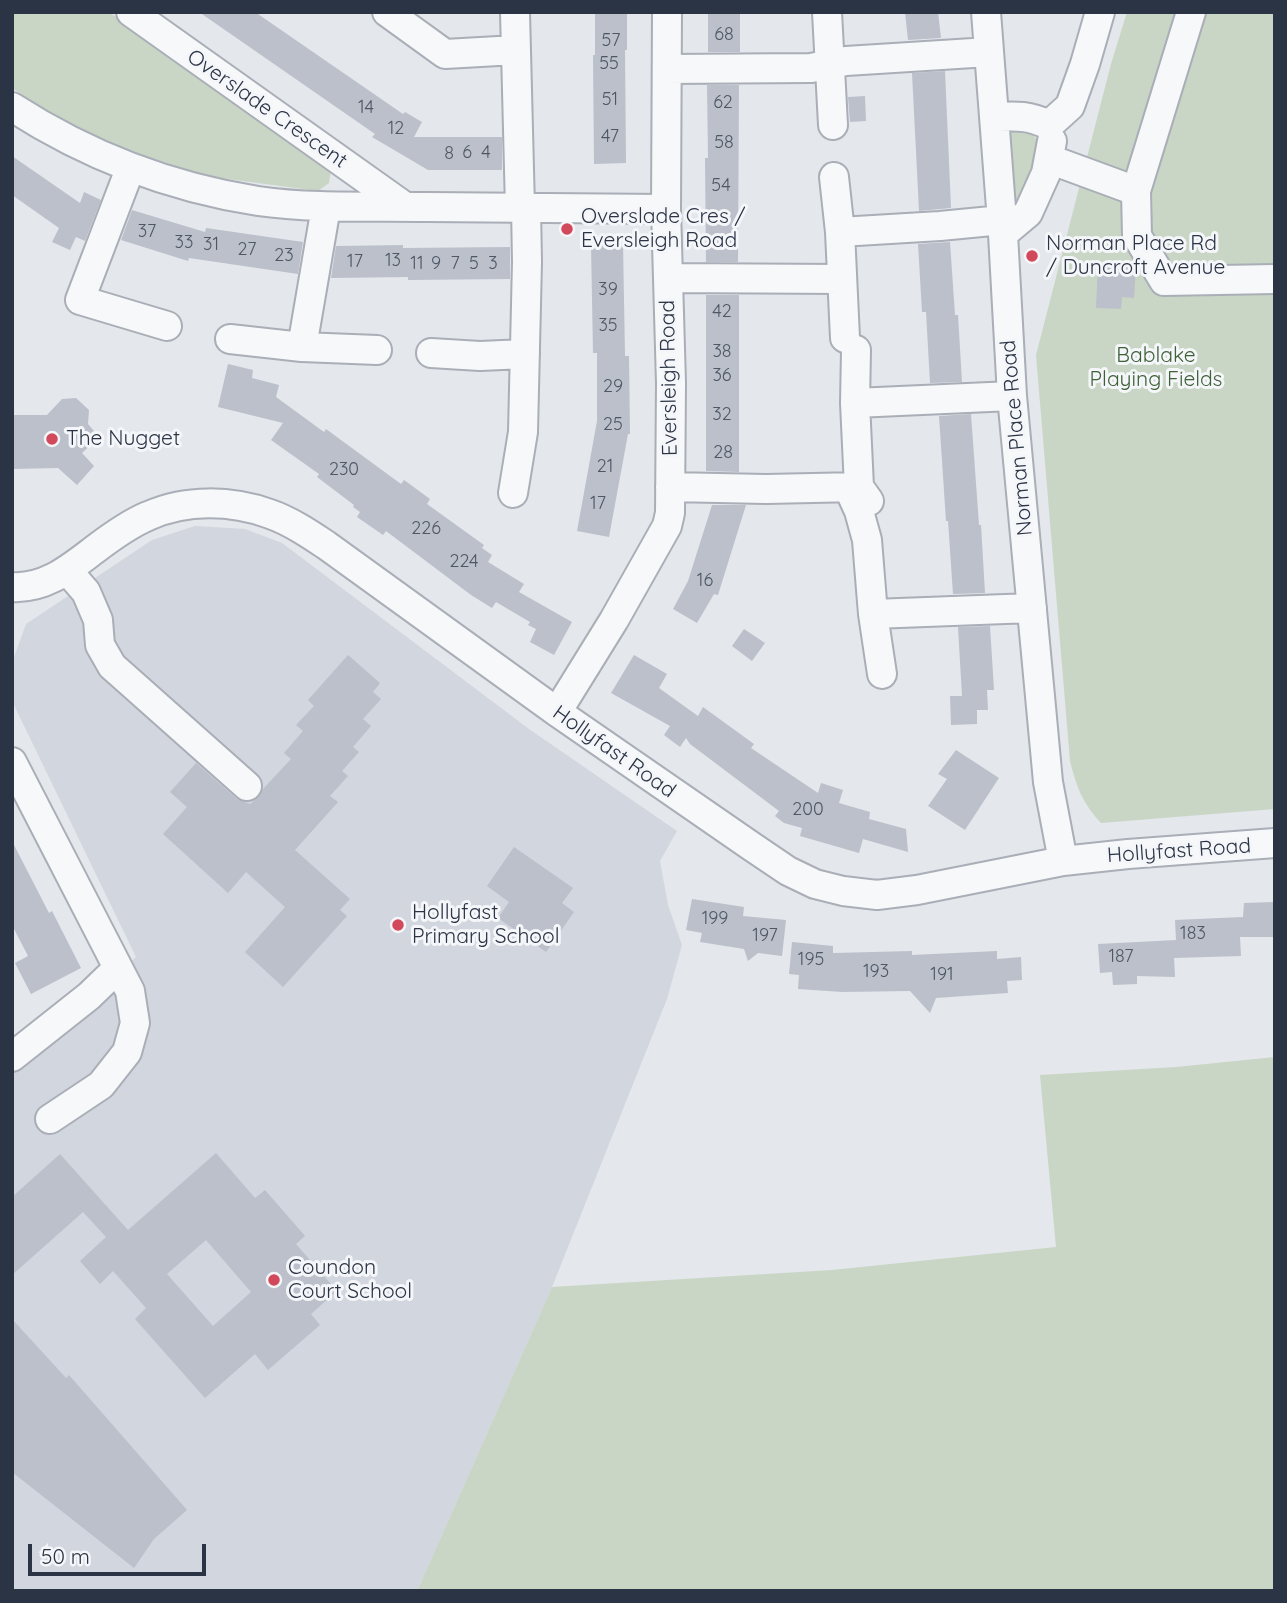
<!DOCTYPE html>
<html>
<head>
<meta charset="utf-8">
<style>
	body { margin:0 }
	#map { position:relative; width:1287px; height:1603px; overflow:hidden; background:#e4e7ec; font-family:Quicksand,sans-serif }
	canvas { display:block }
	.frame { position:absolute; inset:0; border:14px solid #2b3445; pointer-events:none }
	.scale { position:absolute; left:28px; top:1544px; width:178px; height:32px; box-sizing:border-box; border:4px solid #2b3445; border-top:0; padding-left:9px; font-size:21px; line-height:24px; white-space:nowrap; color:#2b3445; -webkit-text-stroke:5px #f4f6f9; paint-order:stroke }
</style>
</head>
<body>
<div id="map">
<canvas width="1287" height="1603"></canvas>
<div class="frame"></div>
<div class="scale">50 m</div>
</div>
<script>
const c = document.querySelector('canvas').getContext('2d');
c.lineJoin = 'round';
function fillPath(path, color) { c.fillStyle = color; c.fill(path, 'evenodd'); }
function strokePath(path, color, width, dash) { c.strokeStyle = color; c.lineWidth = width; c.lineCap = dash ? 'butt' : 'round'; c.setLineDash(dash || []); c.stroke(path); }
function label(font, color, halo, rows, align = 'center') {
  c.font = font + ' Quicksand,sans-serif'; c.lineWidth = 6; c.setLineDash([]); c.textBaseline = 'middle'; c.strokeStyle = halo; c.fillStyle = color; for (const [text, x, y, turn = 0] of rows) {
    c.save(); c.translate(x, y); c.rotate((+turn || 0) * Math.PI / 180); c.textAlign = isNaN(turn) ? turn : align; if (halo) c.strokeText(text, 0, 0); c.fillText(text, 0, 0); c.restore();
  }
}
const built = new Path2D(`
	M195 526 245 529 282 543 529 729 677 831 660 861 668 905 682 945 667 999 552 1287 417 1591H12V1041L120 972 136 957 12 701 13 660 26 624 152 540Z`);
const green = new Path2D(`
	M12 12H109L331 169 329 183 318 191 205 176 89 137 12 88Z
	M1127 12H1275V809L1101 823C1082 802 1077 788 1070 761L1036 355 1111 64Z
	M1023 130C1058 141 1028 182 1018 203L1015 202 1009 132Z
	M1275 1057V1591H417L552 1287 832 1270 1056 1247 1040 1075 1176 1067Z`);
const building = new Path2D(`
	M199 12H255L403 114 405 112 422 122 414 137H502V170H428L372 137 375 134Z
	M595 12H627V50H625L626 163 594 164 593 55H595Z
	M708 12H740V52H708Z
	M905 12H938L941 38 908 40Z
	M945 71 951 208 919 211 912 73Z
	M707 85H739L738 262H706L705 158H708Z
	M865 96 866 121 850 122 848 97Z
	M12 156 80 203 84 192 101 200 85 241 76 237 70 250 52 242 59 228 12 195Z
	M132 210 205 232 206 228 303 242 298 274 189 258 188 261 121 240Z
	M950 242 955 315H958L962 382 930 383 926 312H922L918 244Z
	M623 243 625 356H629L630 434H628L609 537 577 531 597 421V353H593L591 244Z
	M403 245V248L510 247V279L408 280V277L331 278 336 246Z
	M1098 263 1135 264 1136 267 1134 298 1122 297 1121 309 1096 308Z
	M706 295H739V472L706 471Z
	M228 364 253 370 252 378 279 385 276 397 324 432 326 429 401 484 404 480 430 499 427 504 484 545 482 548 492 555 488 562 524 584 519 592 572 622 554 655 530 642 536 629 528 625 530 622 496 602 492 608 471 595 386 531 383 535 357 517 360 512 353 507 354 505 317 477 319 474 271 440 283 423 218 407Z
	M76 398 89 410 88 424 94 431 88 436 94 442 82 453 94 466 77 485 58 468 12 469V415H47L62 399Z
	M971 414 979 525H981L985 593 953 594 948 521H946L939 416Z
	M712 505H746L718 595 714 594 697 623 673 609 688 581Z
	M990 626 994 690H987L988 710H977V724L951 725 950 696H962L958 627Z
	M744 629 765 643 752 661 732 646Z
	M348 655 380 683 373 692 381 699 363 719 371 726 353 747 359 752 342 771 348 776 330 796 338 802 295 850 350 899 340 910 347 916 283 987 245 952 285 907 246 872 228 893 163 834 187 807 170 792 196 763 237 799 250 804 259 797 263 789 291 759 284 753 303 731 296 725 314 706 308 700Z
	M634 655 667 674 659 688 698 716 703 707 754 744 751 748 818 793 821 783 843 790 839 803 870 812 869 819 906 829 908 852 863 839 859 853 800 836 802 828 784 823 775 816 779 811 690 744 686 738 680 747 664 735 670 726 611 693Z
	M956 750 999 778 965 830 928 806 947 779 938 774Z
	M12 841 49 913 52 911 81 968 31 994 15 963 28 956 12 925Z
	M514 847 573 888 562 903 574 912 546 952 498 918 509 902 487 886Z
	M692 899 744 907 743 916 786 920 782 956 758 953 748 961 744 949 700 942 702 933 686 930Z
	M1275 902V937H1240L1241 956 1174 958 1175 977 1137 976V984L1113 985 1112 972 1100 973 1098 944 1176 940 1175 920 1243 917 1244 903Z
	M792 942 833 946V953L912 951V955L997 951V959L1021 957 1022 980 1007 981 1008 993 936 998 930 1013 910 991 842 992 798 989 799 975 789 974Z
	M216 1153 255 1198 265 1190 305 1236 296 1244 337 1291 311 1314 320 1325 268 1370 255 1354 205 1398 135 1319 146 1308 113 1271 100 1284 80 1261 106 1237 83 1212 12 1275V1197L60 1154 128 1230ZM206 1240 251 1292 213 1326 167 1274Z
	M12 1319 66 1378 69 1375 187 1510 154 1539 134 1568 12 1472Z`);
const minor = new Path2D(`
	M131 12 404 206
	M387 12 445 54 516 50
	M515 12 520 208
	M827 12 833 125
	M986 12 1003 234 1012 396 1048 782 1063 861
	M667 69 811 68 846 61 989 52
	M12 107C88 156 168 187 258 201 314 209 371 206 427 207 507 208 586 208 666 209
	M994 117C1016 116 1028 115 1049 125
	M1049 125 1070 106 1085 64 1100 12
	M1049 159 1136 191 1191 12
	M130 169 80 300 167 326
	M834 177 840 232 845 338
	M1136 191 1137 236 1164 281 1275 279
	M840 232 940 226 1002 220
	M1003 234 1028 213 1046 173 1052 141
	M668 278 842 279
	M230 339 302 347 326 207
	M302 347 377 350
	M856 350 855 403 1012 396
	M431 353 480 356 525 354
	M855 403 859 487 869 501
	M670 487 766 489 859 487
	M848 487 859 511 867 540 873 614 882 674
	M513 493 523 432 527 262 526 207
	M67 570 86 592 98 620 100 645 112 666 247 786
	M12 587C45 589 69 569 94 550 111 537 129 524 148 516 186 499 231 500 270 514 290 521 308 533 326 545L557 712 751 846 788 871 815 884 843 891 877 895 917 890 1063 861 1128 854 1275 843
	M873 614 1032 608
	M557 712 614 620 667 526 670 513 671 383 666 209 667 12
	M12 762 130 991 135 1023 127 1052 101 1085 50 1119
	M12 1057 89 996 118 968`);
const markers = [
	[567,229,7,"#d1495b"],
	[1032,256,7,"#d1495b"],
	[52,439,7,"#d1495b"],
	[398,925,7,"#d1495b"],
	[274,1280,7,"#d1495b"]
];
const numberNames = [
	["68",724,35],
	["57",611,41],
	["55",609,64],
	["51",610,100],
	["62",723,103],
	["14",366,108],
	["12",396,129],
	["47",610,137],
	["58",724,143],
	["6",467,153],
	["4",486,153],
	["8",449,154],
	["54",721,186],
	["37",147,232],
	["33",184,243],
	["31",211,245],
	["27",247,250],
	["23",284,256],
	["13",393,261],
	["17",355,262],
	["11",417,264],
	["9",436,264],
	["7",455,264],
	["5",474,264],
	["3",493,264],
	["39",608,290],
	["42",722,312],
	["35",608,326],
	["38",722,352],
	["36",722,376],
	["29",613,387],
	["32",722,415],
	["25",613,425],
	["28",723,453],
	["21",605,467],
	["230",344,470],
	["17",598,504],
	["226",426,529],
	["224",464,562],
	["16",705,581],
	["200",808,810],
	["199",715,919],
	["183",1193,934],
	["197",765,936],
	["187",1121,957],
	["195",811,960],
	["193",876,972],
	["191",942,975]
];
const streetNames = [
	["Overslade Crescent",267,109,35],
	["Eversleigh Road",669,378,-91],
	["Norman Place Road",1017,438,-95],
	["Hollyfast Road",614,752,35],
	["Hollyfast Road",1179,851,-4]
];
const poiNames = [
	["Overslade Cres /",581,217],
	["Eversleigh Road",581,241],
	["Norman Place Rd",1046,244],
	["/ Duncroft Avenue",1046,268],
	["The Nugget",66,439],
	["Hollyfast",412,913],
	["Primary School",412,937],
	["Coundon",288,1268],
	["Court School",288,1292]
];
const parkNames = [
	["Bablake",1156,356],
	["Playing Fields",1156,380]
];
fillPath(built, '#d2d6de');
fillPath(green, '#c9d6c5');
fillPath(building, '#bbc0ca');
strokePath(minor, '#a9aeb7', 32);
strokePath(minor, '#f7f8fa', 28);
for (const [x, y, r, color] of markers) { const dot = new Path2D(); dot.arc(x, y, r, 0, 2 * Math.PI); c.fillStyle = color; c.fill(dot); strokePath(dot, '#f4f6f9', 2.5); }
label('18px', '#4f5766', null, numberNames);
label('21px', '#2b3445', '#f4f6f9', streetNames);
label('21px', '#2b3445', '#f4f6f9', poiNames, 'left');
label('21px', '#3f6138', '#f4f6f9', parkNames);
</script>
</body>
</html>
